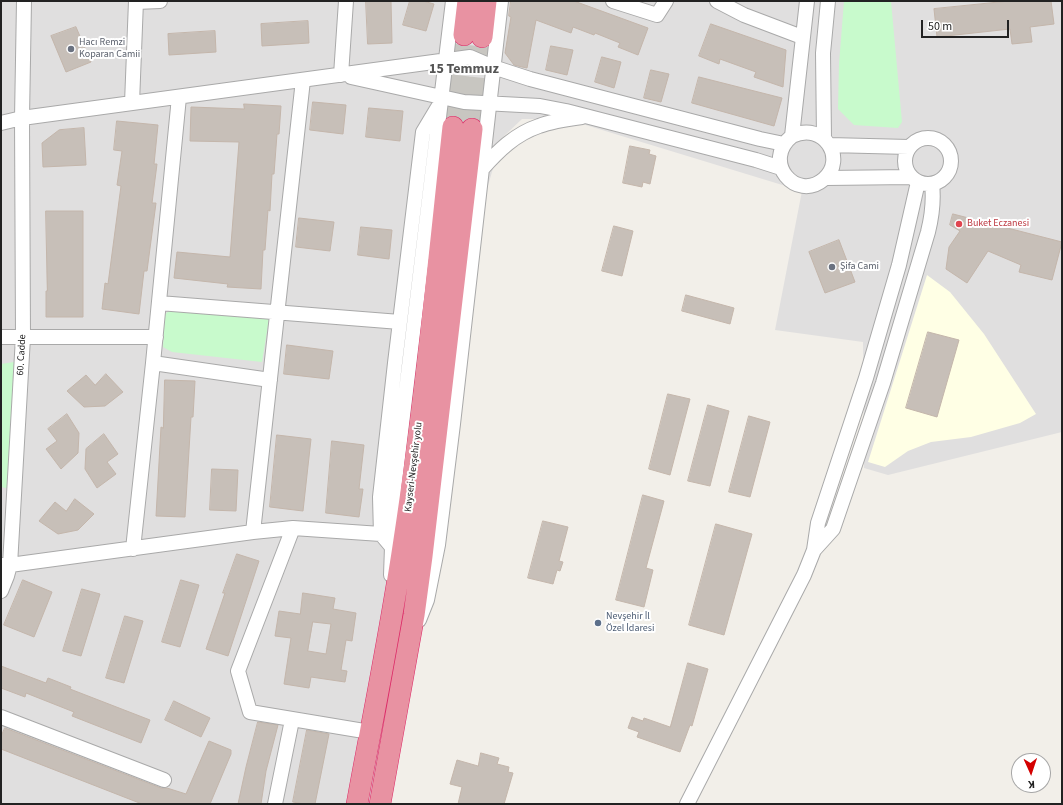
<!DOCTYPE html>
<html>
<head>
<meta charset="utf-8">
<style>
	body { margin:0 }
	#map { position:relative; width:1063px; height:805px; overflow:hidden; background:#f2efe9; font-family:"Source Sans 3",sans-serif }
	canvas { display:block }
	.frame { position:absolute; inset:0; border:2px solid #222; pointer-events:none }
	.north { position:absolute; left:1011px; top:753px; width:40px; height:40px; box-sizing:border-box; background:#fff; border:1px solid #a7a7a7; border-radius:50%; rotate:177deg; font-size:11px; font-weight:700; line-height:16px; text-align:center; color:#222 }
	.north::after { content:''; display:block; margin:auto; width:14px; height:18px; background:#d40000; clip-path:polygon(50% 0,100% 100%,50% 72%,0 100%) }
	.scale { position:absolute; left:921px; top:20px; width:88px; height:18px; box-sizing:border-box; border:2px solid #222; border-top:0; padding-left:5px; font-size:12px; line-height:14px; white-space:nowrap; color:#222; -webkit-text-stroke:3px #fff; paint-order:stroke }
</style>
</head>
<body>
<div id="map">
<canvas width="1063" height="805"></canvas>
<div class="frame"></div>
<div class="north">K</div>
<div class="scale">50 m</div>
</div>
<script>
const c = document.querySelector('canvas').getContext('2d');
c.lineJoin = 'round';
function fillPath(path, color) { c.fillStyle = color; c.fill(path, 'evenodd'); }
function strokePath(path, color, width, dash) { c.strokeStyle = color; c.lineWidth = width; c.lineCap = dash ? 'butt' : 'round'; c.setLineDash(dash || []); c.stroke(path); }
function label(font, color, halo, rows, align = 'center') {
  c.font = font + ' "Source Sans 3",sans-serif'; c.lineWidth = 4; c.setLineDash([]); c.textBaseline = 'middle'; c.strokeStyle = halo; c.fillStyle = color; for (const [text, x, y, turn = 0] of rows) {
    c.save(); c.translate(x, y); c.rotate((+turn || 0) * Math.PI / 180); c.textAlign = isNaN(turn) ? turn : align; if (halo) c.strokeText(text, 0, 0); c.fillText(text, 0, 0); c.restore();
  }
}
const residential = new Path2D(`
	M1 1H1062V432L888 475 864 468 863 342 775 330 802 191 566 119H522L502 138 479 216 384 804H1Z`);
const education = new Path2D(`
	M927 275 950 292 984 334 1036 414 1020 423 971 437 931 442 908 451 885 467 868 462Z`);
const park = new Path2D(`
	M844 1H891L902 122 898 128 854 125 838 109 839 64Z
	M171 310 269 319 262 362 172 352 163 347 165 314Z
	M14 362 7 488H6L1 487V364Z`);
const building = new Path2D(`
	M366 1H391L392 43 368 44Z
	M410 1H423L434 4 426 31 403 25Z
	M511 1H574L648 28 638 55 618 47 620 43 595 33 594 35 573 27 571 33 536 20 527 68 522 67 514 65 505 53 511 17 509 16Z
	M1009 1H1051L1054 24 1030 27 1032 42 1012 44 1010 29 937 37 934 9Z
	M308 21 309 43 262 46 261 24Z
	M711 24 786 50 783 87 754 77 756 72 720 59 719 64 699 56Z
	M76 27 91 62 66 72 51 36Z
	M215 31 216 52 169 55 168 34Z
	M551 46 573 50 567 75 546 70Z
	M602 57 621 62 614 88 595 82Z
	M651 70 669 74 661 102 644 98Z
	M699 77 782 98 774 126 692 103Z
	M313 102 346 105 343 134 310 130Z
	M244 104 281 106 279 134H277L274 174H272L270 211 268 210 265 250H263L261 289 227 287 228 284 174 278 177 252 230 257 239 142 190 141 191 107 244 109Z
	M369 108 403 111 400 141 366 137Z
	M117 121 158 125 154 164H157L152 203H156L147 271H144L139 314 102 309 105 283 108 284 121 186 117 185 122 151 114 150Z
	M84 128 86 165 43 167 42 143 59 130Z
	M630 146 650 150 649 154 656 156 650 184 643 182 642 187 623 183Z
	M46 211H83V317H46V291H47Z
	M953 214 1062 242 1052 280 1019 272 1021 265 988 251 967 283 946 269 949 247 960 231 950 225Z
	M299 218 334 222 330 251 296 247Z
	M614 226 633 231 622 276 602 271Z
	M361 227 392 230 389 259 358 255Z
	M839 240 855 282 825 293 809 252Z
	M686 295 734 308 730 324 682 311Z
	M928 332 959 340 937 417 906 408Z
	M287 345 333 351 329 379 284 374Z
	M106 374 123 392 105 406 84 407 67 391 86 375 95 385Z
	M165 380 195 381 193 417H191L185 517 156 516 161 427 163 428Z
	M668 394 690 399 670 475 649 469Z
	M708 405 729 411 710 486 688 481Z
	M67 414 79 433 78 453 61 469 46 449 57 441 48 429Z
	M749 416 770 422 750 497 729 492Z
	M104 434 118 454 107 462 116 474 97 488 85 469 86 449Z
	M277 435 311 439 303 511 270 507Z
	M332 441 364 445 359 489H363L359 517 326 513Z
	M212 469 238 470 236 511 210 510Z
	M643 495 664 501 646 568 653 570 644 607 616 600Z
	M75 499 94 514 78 530 58 534 39 521 55 502 66 511Z
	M543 521 568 527 559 561 563 562 560 571 557 570 553 584 528 578Z
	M716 524 752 534 724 635 689 625Z
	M237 554 259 561 228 656 206 649 225 593H223Z
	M23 580 52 592 34 637 4 625Z
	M181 580 199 585 180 647 162 642Z
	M82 589 100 594 81 656 63 651Z
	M303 593 335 598 333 609 356 613 352 641 346 640 341 670 347 671 345 682 311 677 309 688 284 684 291 638 275 636 279 611 300 614ZM313 622 331 624 326 654 308 651Z
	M125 616 143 621 124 683 106 678Z
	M688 663 708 669 692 726 690 725 680 752 637 737 639 732 628 728 632 717 643 721 644 718 670 727Z
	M1 666 46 683 48 678 71 687 70 689 150 720 141 743 72 716 74 712 26 693 25 697 1 688Z
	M174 701 210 718 201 737 165 720Z
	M258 722 278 725 266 771 261 804H238L246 767Z
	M5 728 161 788H167L186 794 209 741 231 750V754L210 804H142L1 749V737Z
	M307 730 329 734 315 804H304L293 802Z
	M481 753 499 758 497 764 509 767 508 772 513 773 504 804H458L462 787 450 784 457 760 478 766Z`);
const highwayTunnel = new Path2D(`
	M453 127 464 35
	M472 129 482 37`);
const minor = new Path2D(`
	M613 1 657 15 666 1
	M717 1 744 15 802 37
	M136 2 160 1
	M341 75 346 1
	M351 77 464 102 540 106 566 111 756 160 781 168
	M132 103 136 1
	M1 123 22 118 470 57 493 67 530 79 760 139 784 144
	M792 136C824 121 847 159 824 179 796 203 761 161 792 136L807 1
	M905 161a23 23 0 1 1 46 0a23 23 0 1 1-46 0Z
	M824 138 823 53 828 1
	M829 145 909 147
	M482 169C498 151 515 134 539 126 552 121 567 119 582 117
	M826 178 911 177
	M159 303 400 322
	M1 337H156
	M153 363 270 380
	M293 528 238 671 250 712 370 732
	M253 532 303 80
	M391 546 381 534 380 497 395 363 423 132 438 107
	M133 549 153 363 179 97
	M814 550 833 529 883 383 928 232C932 216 934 201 932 184
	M2 565H10L253 532 293 528 381 534
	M391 575 394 490 453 1
	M1 591 7 576 10 565 23 337 22 118 24 1
	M419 620 427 600 438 545 453 424 501 1
	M1 717 164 780
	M275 804 292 720
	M687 804 804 575 814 550 818 523 866 378 899 265 918 182`);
const highway = new Path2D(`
	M464 35 468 1
	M482 37 486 1
	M357 804C373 716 391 629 404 540 425 403 438 265 453 127
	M380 804 414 615 422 556 472 129`);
const markers = [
	[71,49,4,"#6b7280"],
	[959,224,4,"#e0444e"],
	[832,267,4,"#6b7280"],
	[598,623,4,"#5c6f8a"]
];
const worshipNames = [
	["Hacı Remzi",79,43],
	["Koparan Camii",79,55],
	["Şifa Cami",840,267]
];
const healthNames = [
	["Buket Eczanesi",967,224]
];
const streetNames = [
	["60. Cadde",22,355,-87],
	["Kayseri-Nevşehir yolu",414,467,-83]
];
const serviceNames = [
	["Nevşehir İl",606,617],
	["Özel İdaresi",606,629]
];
const districtNames = [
	["15 Temmuz",464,70]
];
fillPath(residential, '#e0dfdf');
fillPath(education, '#ffffe5');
fillPath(park, '#c8facc');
fillPath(building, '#c7bfb8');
strokePath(building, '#c4b6ab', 1);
strokePath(highwayTunnel, '#c8c6c1', 21, [21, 10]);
strokePath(minor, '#a9a9a9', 16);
strokePath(highway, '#dc2a67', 22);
strokePath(minor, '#fff', 14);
strokePath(highway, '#e892a2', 21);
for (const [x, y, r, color] of markers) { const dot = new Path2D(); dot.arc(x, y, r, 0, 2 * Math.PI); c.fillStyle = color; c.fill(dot); strokePath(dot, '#fff', 1.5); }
label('10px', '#5b616d', '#fff', worshipNames, 'left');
label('10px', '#be3a42', '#fff', healthNames, 'left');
label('10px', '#222', '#fff', streetNames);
label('10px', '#4e5e75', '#fff', serviceNames, 'left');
label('bold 14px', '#555', '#fff', districtNames);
</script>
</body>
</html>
